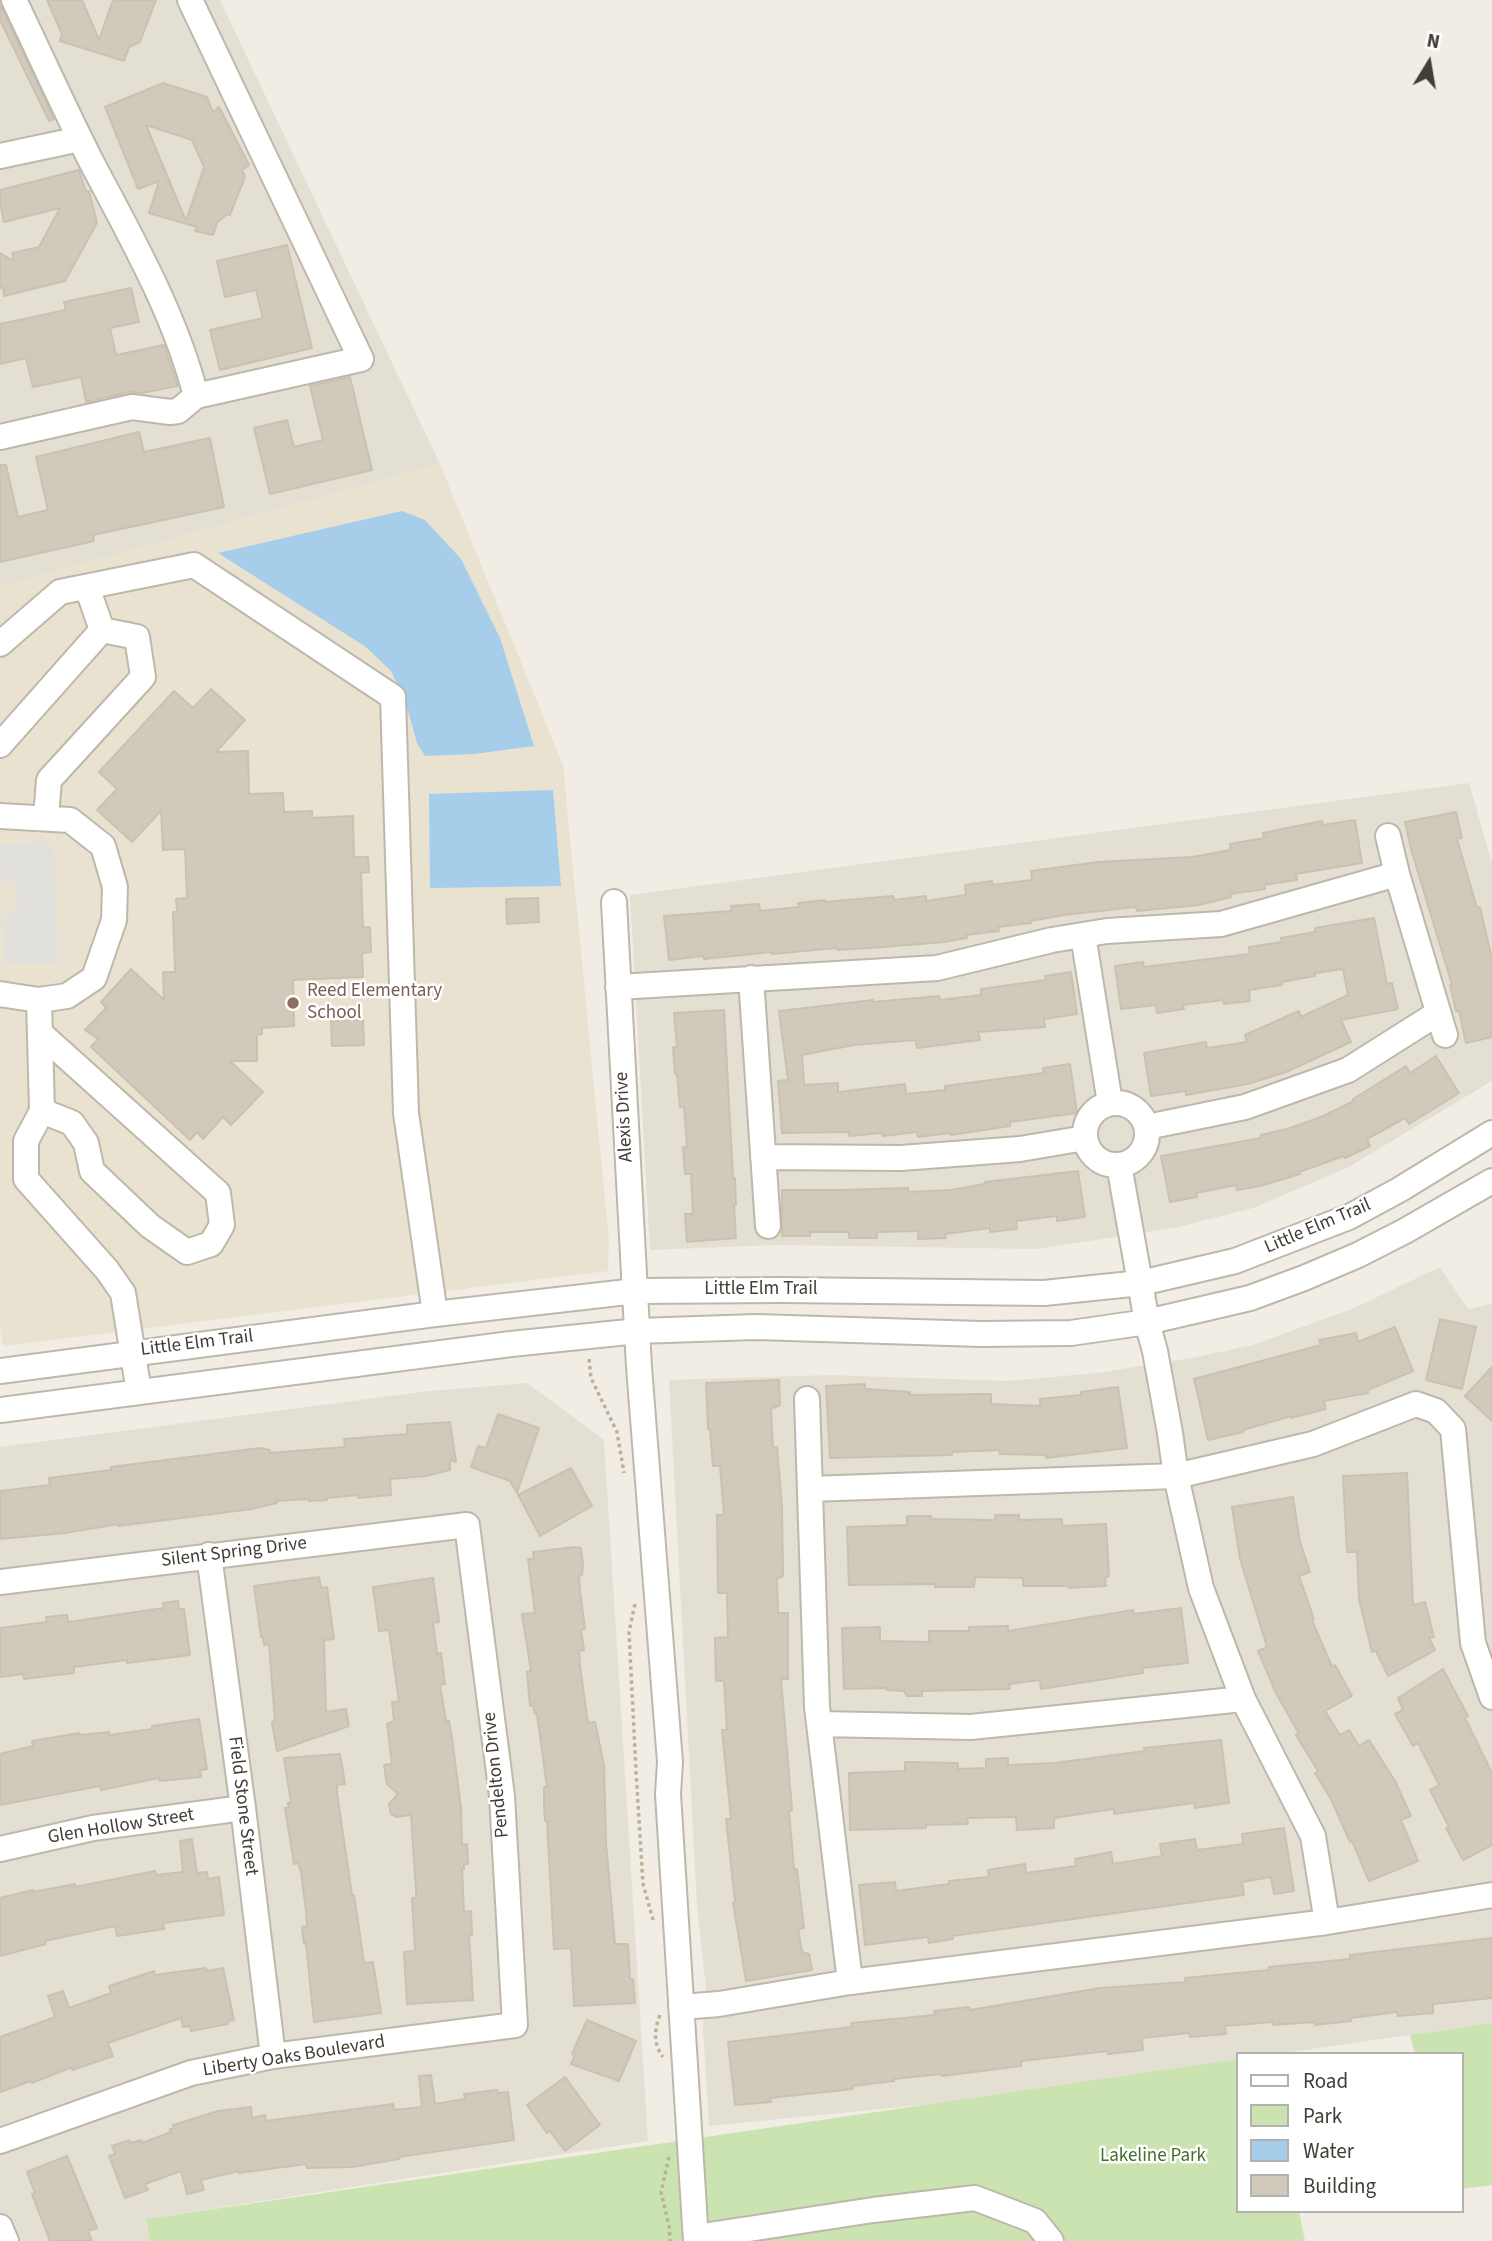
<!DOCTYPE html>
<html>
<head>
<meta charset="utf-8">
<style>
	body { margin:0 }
	#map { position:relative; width:1492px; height:2241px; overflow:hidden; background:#f1ede5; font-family:"Source Sans 3",sans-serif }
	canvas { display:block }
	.legend { position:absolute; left:1236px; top:2052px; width:228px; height:161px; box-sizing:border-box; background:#fff; border:2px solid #b3b1ae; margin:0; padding:9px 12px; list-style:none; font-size:21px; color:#423d35 }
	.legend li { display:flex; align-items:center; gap:14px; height:35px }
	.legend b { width:35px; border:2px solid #b3b1ae }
	.north { position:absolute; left:1394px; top:28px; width:70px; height:70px; -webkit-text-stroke:5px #fff; paint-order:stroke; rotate:11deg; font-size:19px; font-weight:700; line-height:28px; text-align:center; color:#423d35 }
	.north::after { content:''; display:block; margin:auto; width:24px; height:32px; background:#423d35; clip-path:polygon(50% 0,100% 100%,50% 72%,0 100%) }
</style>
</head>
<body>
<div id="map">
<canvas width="1492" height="2241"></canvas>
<ul class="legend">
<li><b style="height:9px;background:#fff"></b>Road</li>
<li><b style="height:19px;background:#cbe2b1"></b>Park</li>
<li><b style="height:19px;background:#a6cde9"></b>Water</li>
<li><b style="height:19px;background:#d1c9bb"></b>Building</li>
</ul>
<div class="north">N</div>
</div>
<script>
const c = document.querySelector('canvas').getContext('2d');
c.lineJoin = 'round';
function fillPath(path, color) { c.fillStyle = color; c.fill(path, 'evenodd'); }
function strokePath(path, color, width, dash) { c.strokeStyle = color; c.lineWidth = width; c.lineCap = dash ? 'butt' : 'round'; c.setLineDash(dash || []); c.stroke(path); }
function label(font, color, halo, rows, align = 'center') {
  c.font = font + ' "Source Sans 3",sans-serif'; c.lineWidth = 5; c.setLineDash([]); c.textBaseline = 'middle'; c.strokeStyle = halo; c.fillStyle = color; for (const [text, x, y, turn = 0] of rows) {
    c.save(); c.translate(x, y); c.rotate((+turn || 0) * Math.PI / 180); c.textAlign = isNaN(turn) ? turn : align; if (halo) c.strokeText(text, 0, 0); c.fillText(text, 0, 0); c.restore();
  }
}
const residential = new Path2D(`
	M0 0H220L440 464 0 587Z
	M1469 783 1492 863V1081L1347 1168 1253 1208 1174 1228 1037 1249 776 1245 650 1250 630 895Z
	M1440 1267 1468 1309 1492 1304V2023L1277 2054H1238V2059L941 2103 709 2126 703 2028 706 1989 697 1905 669 1380 831 1375 1007 1381 1098 1373 1191 1358 1253 1345 1354 1308Z
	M527 1383 604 1440 648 2141 146 2219 150 2241H0V1447L429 1391Z`);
const education = new Path2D(`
	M440 464 563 765 609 1242 608 1271 3 1346 0 1328V587Z`);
const green = new Path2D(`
	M1492 2023V2185L1462 2189V2054H1415L1410 2035Z
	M1238 2059V2211H1299L1305 2241H150L146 2219Z`);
const parking = new Path2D(`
	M53 842 58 963 4 965 2 913 18 912 16 882H1L0 844Z`);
const water = new Path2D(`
	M402 511 425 520 461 559 500 638 534 746 474 754 425 756 417 743 405 700 391 671 366 647 218 553Z
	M553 790 561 886 430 888 429 794Z`);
const building = new Path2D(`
	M47 0H82L99 40 113 0H156L140 42 129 47 124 61 60 41 62 34Z
	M0 4 54 119 49 121 0 20Z
	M163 83 207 97 213 112 219 107 249 165 242 170 245 177 230 215 227 214 217 223 213 235 195 231 197 227 149 213 159 181 138 189 105 107ZM146 125 192 140 204 167 186 221Z
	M79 170 86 192 89 191 97 223 65 281 4 296 3 287 0 288V253L14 261 12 253 39 247 60 208 4 222 0 203V190Z
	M287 245 312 348 220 370 210 330 263 318 256 290 225 297 217 261Z
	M131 288 139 322 110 328 116 355 164 345 178 386 142 393 129 392 86 402 81 377 33 387 26 358 0 364V324L66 310 64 302Z
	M350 377 372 470 270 494 254 428 287 420 294 447 323 440 310 386Z
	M139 432 144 452 210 438 224 507 93 535 94 541 0 562V465H6L18 517 48 510 36 457Z
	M211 689 245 720 216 752 248 751 249 794 283 793 284 812 312 811V818L353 816 354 857H368L369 872 361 873 363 928 370 927 371 952 362 953 363 977 293 980 294 1026 262 1028V1034L257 1035V1061H230L263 1092 231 1125 223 1117 203 1139 197 1132 190 1140 91 1047 98 1039 85 1030 106 1008 101 1002 131 969 164 1000 163 972H175L173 912H177L176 899 187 898 185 849 163 850 161 811 132 842 97 810 117 789 99 772 174 691 193 708Z
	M1456 812 1462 838 1457 839 1477 908 1480 907 1492 959V1037L1466 1043 1459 1011H1456L1450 985H1452L1411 849 1405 822Z
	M1355 820 1362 863 1296 874 1297 880 1264 885 1265 889 1230 894 1231 897 1199 905 1137 911 1136 907 1064 915 1031 921V923L998 927 999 931 966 935 967 938 944 942 871 948 838 950 837 948 772 954V952L704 959 703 956 669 960 664 916 732 911 731 906 759 904 760 911 799 907 798 903 825 900V902L893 896 894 900 926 896V901L966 895 965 885 992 881 993 885 1032 880 1031 871 1098 862 1192 857 1231 850 1230 844 1264 838 1263 833 1322 821 1323 825Z
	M538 898 539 922 507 924 506 899Z
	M1374 918 1387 984 1392 983 1398 1009 1341 1020 1351 1042 1286 1072 1248 1084 1186 1095V1091L1151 1096 1144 1053 1206 1042 1207 1048 1247 1042 1245 1035 1299 1011 1301 1017 1348 995 1343 969 1315 973V976L1281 982 1282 985 1249 990 1250 1001 1224 1004 1223 1000 1183 1005 1184 1009 1157 1013 1156 1005 1121 1009 1115 966 1143 962 1144 967 1250 954 1249 947 1282 942 1281 938 1315 932V928Z
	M1071 972 1077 1014 1044 1019 1045 1027 978 1032 980 1040 917 1048 916 1040 854 1045 802 1055 804 1085 838 1083V1092L905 1084 906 1094 945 1090V1086L1044 1073 1043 1068 1070 1064 1077 1113 1010 1122V1126L951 1135V1133L918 1137 917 1132 883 1136 882 1133 849 1136V1132L782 1133 778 1081 788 1080 779 1011 873 1000V1002L939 996 940 1000 981 995V989L1046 980 1045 976Z
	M724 1010 733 1178H735L736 1205H734L736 1238 687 1242 685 1214H693L691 1174H685L683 1147H687L684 1107H680L677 1074H675L673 1047H677L674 1013Z
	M363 1020 364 1045 332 1046 331 1021Z
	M1436 1056 1459 1093 1409 1124 1405 1118 1367 1139 1370 1146 1345 1158 1344 1156 1299 1172 1300 1174 1260 1186 1237 1190 1236 1185 1196 1193 1197 1197 1170 1202 1161 1156 1261 1138V1135L1287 1129 1321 1117 1354 1101 1353 1099 1406 1066 1410 1073Z
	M1078 1171 1085 1217 1057 1221V1216L1016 1221 1017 1229 990 1232V1228L945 1234 946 1238 918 1239V1231L877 1232V1238H849V1232H810V1236H782V1190H842L908 1188V1192L951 1190 985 1184V1182Z
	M1440 1319 1476 1327 1462 1389 1426 1380Z
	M1395 1327 1413 1371 1368 1390V1393L1324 1401 1326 1409 1291 1418V1416L1243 1430V1432L1208 1440 1194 1379 1321 1345 1319 1340 1356 1333 1358 1342Z
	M1492 1367V1421L1465 1396Z
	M779 1380 780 1405 771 1409 773 1448 777 1447 782 1507 783 1576 777 1579 778 1613H788V1679H781L792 1810 789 1811 794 1869H797L804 1928 798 1929 802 1952 809 1954 812 1970 746 1981 733 1903 735 1902 726 1819H731L722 1730H727L724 1681H716L715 1638 728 1637 727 1593H718L717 1515H724L720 1466H713L710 1429H708L706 1383Z
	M865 1384V1389L910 1392V1395L991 1394V1404L1040 1406V1399L1081 1395V1392L1118 1387 1127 1448 1046 1458 1045 1455 1000 1454V1450L952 1452V1455L830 1458 826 1386Z
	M498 1414 539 1428 517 1493 510 1481 471 1467 478 1446 486 1448Z
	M450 1422 456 1462 450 1460V1470L426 1476 390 1479 391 1495 358 1498V1495L327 1498V1500L309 1501V1499L276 1501 277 1503 252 1509 118 1526V1524L65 1533 0 1539V1491L50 1485 49 1478 111 1470V1467L260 1448 270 1450V1453L345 1447 344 1439 407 1434V1425Z
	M571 1468 592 1506 540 1536 518 1495Z
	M1407 1473 1413 1605 1425 1602 1434 1637 1429 1638 1435 1650 1388 1676 1376 1651 1372 1652 1359 1599 1357 1552H1347L1343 1476Z
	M1293 1497 1300 1542 1310 1572 1299 1576 1314 1619 1312 1620 1332 1667 1335 1665 1352 1696 1325 1711 1340 1735 1349 1730 1359 1746 1369 1740 1395 1781 1411 1816 1401 1820 1418 1861 1369 1881 1352 1841 1350 1842 1331 1799 1315 1773 1318 1771 1296 1735 1299 1734 1276 1693 1258 1651 1267 1647 1240 1559 1232 1507Z
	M995 1515H1019V1520L1062 1519V1526L1106 1524 1109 1576 1105 1578 1106 1586 1069 1588 1068 1586H1023V1578L975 1577 974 1587H935V1584L849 1585 847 1527 907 1525V1516H931V1519L995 1520Z
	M575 1547 581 1548 583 1565 582 1575 579 1576 580 1591 585 1629 581 1630 584 1650 579 1651 580 1666 588 1723 595 1722 604 1765 606 1843 615 1944H628L630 1979H633L635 2003 574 2006 571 1948 554 1949 547 1821H545L544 1804V1787H547L537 1714H535L533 1706H530L527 1672 531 1671 522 1614 535 1613 528 1559H534L533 1552Z
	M319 1577 321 1588 327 1587 334 1639 324 1640 326 1712 346 1709 349 1726 277 1751 272 1722 275 1721 269 1644 264 1645 263 1637H261L254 1586Z
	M433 1578 439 1622 433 1623 437 1654 441 1653 445 1684 440 1685 446 1721H449L452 1738 461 1808 462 1845 467 1844 468 1864H464V1869H462L464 1912 471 1911 472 1935H469L473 2000 407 2004 404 1952 415 1951 412 1898H416V1890L411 1815 397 1817 391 1814 389 1804 398 1794 387 1784 384 1765 392 1764 387 1724 394 1721 392 1702H399L389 1630 379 1631 373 1587Z
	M178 1601 179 1609H184L190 1655 127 1663V1660L74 1667V1673L24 1679 23 1674 0 1677V1628L47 1622 46 1617 67 1615 68 1622 150 1610 164 1608 163 1603Z
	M1181 1608 1188 1663 1142 1668 1143 1673 1041 1689 1040 1680 1009 1684 1010 1689 922 1691V1696H907L904 1691 887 1690V1688L844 1689 842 1628 880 1627V1641L929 1642V1631H969V1627L1008 1626V1631L1133 1610 1134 1614Z
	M1443 1669 1468 1716 1465 1718 1492 1773V1845L1463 1860 1446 1828 1449 1827 1430 1790 1439 1785 1418 1743 1413 1746 1395 1714 1403 1710 1398 1698Z
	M199 1719 207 1769 200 1770 201 1777 160 1781 159 1778 101 1790 100 1786 0 1805V1754L33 1746 32 1741 79 1733 80 1735 109 1732V1735L152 1729V1726Z
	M1221 1740 1229 1803 1195 1808 1194 1803 1114 1814V1809L1054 1818V1828L1017 1830 1016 1817 967 1818 968 1824 926 1825V1828L850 1830 849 1773 905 1771V1762L958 1763V1769L986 1768V1759L1008 1758V1765L1055 1763 1145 1751 1144 1748Z
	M340 1754 345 1784 337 1785V1793L352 1895H354L364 1963 373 1962 381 2013 314 2022 306 1943 304 1944 302 1927 307 1926 306 1911 301 1872 298 1863 294 1864 285 1808H289L288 1803H291L284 1758Z
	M1284 1828 1294 1891 1274 1894 1271 1877 1242 1882 1244 1895 952 1936 953 1939 929 1943 928 1937 865 1945 859 1885 895 1882 896 1891 949 1884V1881L989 1877 988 1870 1025 1864 1026 1873 1076 1866 1075 1859 1111 1852 1113 1864 1162 1856 1160 1844 1195 1839 1197 1850 1243 1844 1242 1834Z
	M192 1839 197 1873 207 1872 208 1879 219 1877 224 1915 163 1923 164 1929 117 1936 115 1926 45 1941 46 1944 0 1956V1898L33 1890V1892L75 1884V1887L155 1871 156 1875 183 1872 180 1841Z
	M1492 1938V1998L1433 2004V2013L1398 2016 1397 2012 1351 2018V2021L1315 2025V2022L1273 2025V2022L1225 2026 1226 2034 1190 2037 1189 2033 1142 2038 1143 2050 1108 2054V2051L1021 2061V2066L942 2076 941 2074 894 2079V2081L853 2086V2089L770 2098 771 2102 735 2105 728 2042 852 2027 851 2023 935 2015 934 2011 969 2007 970 2010 1100 1988 1186 1982 1185 1978 1269 1970V1967L1350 1959V1955Z
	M206 1968 207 1971 223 1968 234 2020 228 2021V2024L191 2031 190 2026 183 2027 181 2018 108 2043 113 2056 72 2070V2067L32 2083 31 2081 0 2092V2037L55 2017 48 1996 63 1991 69 2008 111 1993 109 1986 154 1971 155 1975Z
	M587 2020 636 2041 619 2081 571 2064 575 2055 572 2054Z
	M431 2075 435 2104 465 2099 464 2094 497 2090 498 2093 508 2092 514 2140 399 2157V2159L352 2167 307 2168 306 2164 239 2173V2171L201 2180 204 2190 187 2194 181 2171 145 2184 148 2190 125 2198 109 2156 115 2154 112 2146 129 2140 131 2143 141 2140 142 2143 171 2132 170 2129 174 2128 173 2125 218 2111 251 2107 252 2118 265 2115 266 2121 393 2104 394 2110 422 2107 419 2076Z
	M565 2077 600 2125 565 2151 550 2131 547 2133 527 2105Z
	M67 2156 97 2228 88 2231 92 2241H50L32 2194 35 2193 27 2172Z`);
const path = new Path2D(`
	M589 1359 591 1378 617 1432 624 1473
	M635 1604 629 1632 636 1771 643 1884 654 1923
	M660 2015C654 2031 653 2043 663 2057
	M669 2157 661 2192 669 2226 670 2241`);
const minor = new Path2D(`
	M14 0C40 54 65 110 92 163 132 239 175 314 196 396
	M0 156 80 139
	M0 437 132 407 170 412 178 411 196 396 361 359 190 0
	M87 587 102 630
	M0 644 60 592 194 565 393 697 406 1113 435 1314
	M0 745 102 630 137 637 143 677 49 780 46 817
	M0 816 70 820 103 846 115 887 114 920 94 978 67 996 39 1000 0 994
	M1397 874 1445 1035
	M614 902 639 1367 670 1762 668 1794 696 2241
	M1083 935 1110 1103
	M751 978 768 1226
	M618 987 937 968 1052 940 1107 931 1221 924 1397 874 1388 836
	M39 1000 42 1111 26 1141V1179L107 1270 123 1293 139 1392
	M40 1033 218 1193 222 1225 211 1244 187 1252 150 1226 92 1171 86 1143 72 1123 42 1111
	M1085 1134a31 31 0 1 1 62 0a31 31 0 1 1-62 0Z
	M1147 1127 1245 1107 1348 1070 1438 1013
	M763 1157 901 1158 1020 1149 1085 1138
	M1119 1165 1147 1322 1155 1351 1170 1433 1176 1476 1201 1588 1243 1699 1313 1836 1327 1922
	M0 1371 435 1314 636 1291 782 1290 1044 1293 1141 1283 1235 1261 1349 1217 1399 1190 1492 1133
	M807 1399 817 1707 850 1982
	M0 1410 511 1344 638 1331 756 1327 981 1334 1071 1333 1147 1322 1250 1298 1304 1278 1358 1255 1405 1231 1492 1181
	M810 1489 1176 1476 1313 1444 1416 1404 1436 1411 1453 1429 1473 1643 1492 1697
	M209 1555 243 1808 273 2056
	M0 1582 467 1525 502 1796 515 2025 273 2056 191 2073 0 2141
	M819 1724 971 1727 1243 1699
	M0 1849 93 1828 243 1808
	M681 2007 719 2004 850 1982 1327 1922 1492 1895
	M0 2227 6 2241
	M696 2237 873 2210 975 2198 1035 2221 1051 2241`);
const markers = [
	[293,1003,7,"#8d6e63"]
];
const educationNames = [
	["Reed Elementary",307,992],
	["School",307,1014]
];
const streetNames = [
	["Alexis Drive",625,1117,-93],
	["Little Elm Trail",1318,1227,-23],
	["Little Elm Trail",761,1290],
	["Little Elm Trail",197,1344,-7],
	["Silent Spring Drive",234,1553,-7],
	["Pendelton Drive",497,1775,-96],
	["Field Stone Street",242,1806,83],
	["Glen Hollow Street",121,1827,-9],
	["Liberty Oaks Boulevard",294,2057,-9]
];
const parkNames = [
	["Lakeline Park",1153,2157]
];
fillPath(residential, '#e4dfd3');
fillPath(education, '#e9e2d0');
fillPath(green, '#cbe2b1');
fillPath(parking, '#e2e0dd');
fillPath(water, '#a6cde9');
fillPath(building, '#d1c9bb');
strokePath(building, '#cbc1af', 2);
strokePath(minor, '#beb8ab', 28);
strokePath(path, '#bcb09b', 3.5, [3.5, 3.5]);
strokePath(minor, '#fff', 24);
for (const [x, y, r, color] of markers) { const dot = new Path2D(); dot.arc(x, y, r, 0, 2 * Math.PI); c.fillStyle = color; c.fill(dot); strokePath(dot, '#fff', 2.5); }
label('19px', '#785e54', '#fff', educationNames, 'left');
label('19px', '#423d35', '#fff', streetNames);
label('19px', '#466f2e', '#fff', parkNames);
</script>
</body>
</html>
